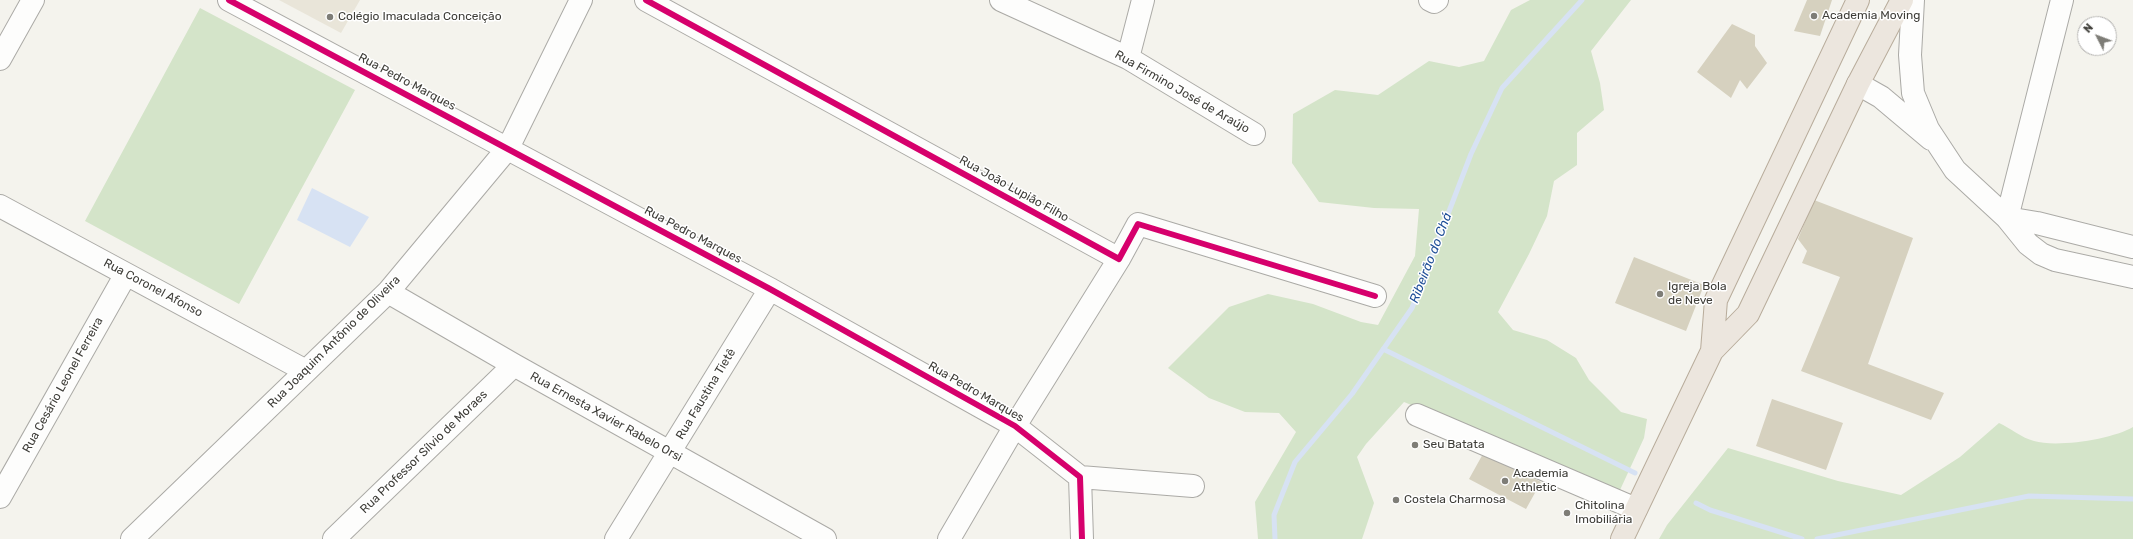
<!DOCTYPE html>
<html>
<head>
<meta charset="utf-8">
<style>
	body { margin:0 }
	#map { position:relative; width:2133px; height:539px; overflow:hidden; background:#f4f3ed; font-family:Rubik,sans-serif }
	canvas { display:block }
	.north { position:absolute; left:2077px; top:16px; width:40px; height:40px; box-sizing:border-box; background:#fff; border:1px solid #b2b1af; border-radius:50%; rotate:312deg; font-size:11px; font-weight:700; line-height:16px; text-align:center; color:#3e3d38 }
	.north::after { content:''; display:block; margin:auto; width:14px; height:18px; background:#7e7d77; clip-path:polygon(50% 0,100% 100%,50% 72%,0 100%) }
</style>
</head>
<body>
<div id="map">
<canvas width="2133" height="539"></canvas>
<div class="north">N</div>
</div>
<script>
const c = document.querySelector('canvas').getContext('2d');
c.lineJoin = 'round';
function fillPath(path, color) { c.fillStyle = color; c.fill(path, 'evenodd'); }
function strokePath(path, color, width, dash) { c.strokeStyle = color; c.lineWidth = width; c.lineCap = dash ? 'butt' : 'round'; c.setLineDash(dash || []); c.stroke(path); }
function label(font, color, halo, rows, align = 'center') {
  c.font = font + ' Rubik,sans-serif'; c.lineWidth = 3; c.setLineDash([]); c.textBaseline = 'middle'; c.strokeStyle = halo; c.fillStyle = color; for (const [text, x, y, turn = 0] of rows) {
    c.save(); c.translate(x, y); c.rotate((+turn || 0) * Math.PI / 180); c.textAlign = isNaN(turn) ? turn : align; if (halo) c.strokeText(text, 0, 0); c.fillText(text, 0, 0); c.restore();
  }
}
const built = new Path2D(`
	M279 0H360L341 33Z`);
const green = new Path2D(`
	M1530 0H1631L1591 51 1600 83 1604 110 1577 133V165L1554 181 1547 216 1529 254 1498 312 1513 330 1547 340 1576 358 1589 380 1621 412 1647 419 1644 438 1620 490 1404 402 1366 444 1357 457 1374 503 1362 539H1258L1255 502 1296 432 1279 413 1245 412 1209 398 1168 368 1229 307 1268 294 1313 304 1361 322 1378 325 1415 256 1419 209 1374 208 1319 202 1292 163 1293 114 1335 90 1378 95 1429 61 1459 67 1484 61 1511 10Z
	M200 8 355 90 239 304 85 221Z
	M1999 423C2010 428 2022 438 2034 441 2057 448 2113 439 2133 427V539H1659L1667 525 1728 448 1838 481 1901 495 1960 457Z`);
const water = new Path2D(`
	M312 188 369 217 350 247 297 220Z`);
const stream = new Path2D(`
	M1383 349 1635 473
	M1696 503 1710 510 1802 539
	M1275 539 1274 515 1295 462 1352 394 1412 308 1471 154 1502 88 1582 0
	M1817 539 2029 496 2133 499`);
const building = new Path2D(`
	M1807 0H1832L1820 36 1794 31Z
	M1732 24 1755 35V46L1767 63 1747 89 1740 80 1731 98 1697 72Z
	M1814 200 1913 238 1868 364 1944 393 1931 420 1801 371 1840 277 1802 263 1807 251 1798 239Z
	M1634 257 1704 285 1686 331 1615 303Z
	M1772 399 1843 423 1826 470 1756 446Z
	M1484 452 1541 482 1526 509 1469 479Z`);
const minor = new Path2D(`
	M229 0 770 289 1015 426 1080 477 1082 539
	M646 0 1119 259 1138 224 1375 296
	M1001 0 1128 58 1254 134
	M1430 0 1434 2 1437 0
	M1913 0 1910 55 1913 93 1928 129 1955 170 2007 218 2028 244 2041 254 2055 260 2133 277
	M1128 58 1143 0
	M0 59 33 0
	M1858 84 1881 97 1931 139
	M0 206 306 371
	M2007 218 2062 0
	M2007 218 2037 223 2133 247
	M388 292 514 365 825 539
	M1417 415 1636 509
	M1080 477 1193 486
	M0 497 126 274
	M132 539 388 292 508 148 581 0
	M334 539 514 365
	M616 539 770 289
	M949 539 1015 426 1119 259`);
const major = new Path2D(`
	M1712 351 1716 300 1858 0
	M1622 539 1712 351 1748 314 1858 84 1902 0`);
const cycleway = new Path2D(`
	M229 0 770 289 1015 426 1080 477 1082 539
	M646 0 1119 259 1138 224 1375 296`);
const markers = [
	[1814,16,4,"#7e7d77"],
	[330,17,4,"#7e7d77"],
	[1660,294,4,"#7e7d77"],
	[1415,445,4,"#7e7d77"],
	[1505,481,4,"#7e7d77"],
	[1396,500,4,"#7e7d77"],
	[1567,513,4,"#7e7d77"]
];
const poiNames = [
	["Academia Moving",1822,16],
	["Colégio Imaculada Conceição",338,17],
	["Igreja Bola",1668,287],
	["de Neve",1668,301],
	["Seu Batata",1423,445],
	["Academia",1513,474],
	["Athletic",1513,488],
	["Costela Charmosa",1404,500],
	["Chitolina",1575,506],
	["Imobiliária",1575,520]
];
const streetNames = [
	["Rua Pedro Marques",407,82,28],
	["Rua Firmino José de Araújo",1182,92,30],
	["Rua João Lupião Filho",1014,189,29],
	["Rua Pedro Marques",693,235,28],
	["Rua Coronel Afonso",153,288,28],
	["Rua Joaquim Antônio de Oliveira",334,342,-45],
	["Rua Cesário Leonel Ferreira",63,385,-61],
	["Rua Pedro Marques",976,392,30],
	["Rua Faustina Tietê",706,394,-59],
	["Rua Ernesta Xavier Rabelo Orsi",606,417,29],
	["Rua Professor Sílvio de Moraes",424,452,-44]
];
const waterNames = [
	["Ribeirão do Chá",1431,258,-69]
];
fillPath(built, '#e9e5d9');
fillPath(green, '#d4e4c9');
fillPath(water, '#d7e2f3');
strokePath(stream, '#d7e2f3', 5);
fillPath(building, '#d6d1bf');
strokePath(minor, '#abaaa6', 24);
strokePath(major, '#b8ac9b', 24);
strokePath(minor, '#fdfdfc', 22);
strokePath(major, '#ece6de', 22);
strokePath(cycleway, '#d6006c', 6);
for (const [x, y, r, color] of markers) { const dot = new Path2D(); dot.arc(x, y, r, 0, 2 * Math.PI); c.fillStyle = color; c.fill(dot); strokePath(dot, '#fff', 1.5); }
label('12px', '#3e3d38', '#fff', poiNames, 'left');
label('12px', '#3e3d38', '#fff', streetNames);
label('italic 13px', '#1d4d97', '#fff', waterNames);
</script>
</body>
</html>
